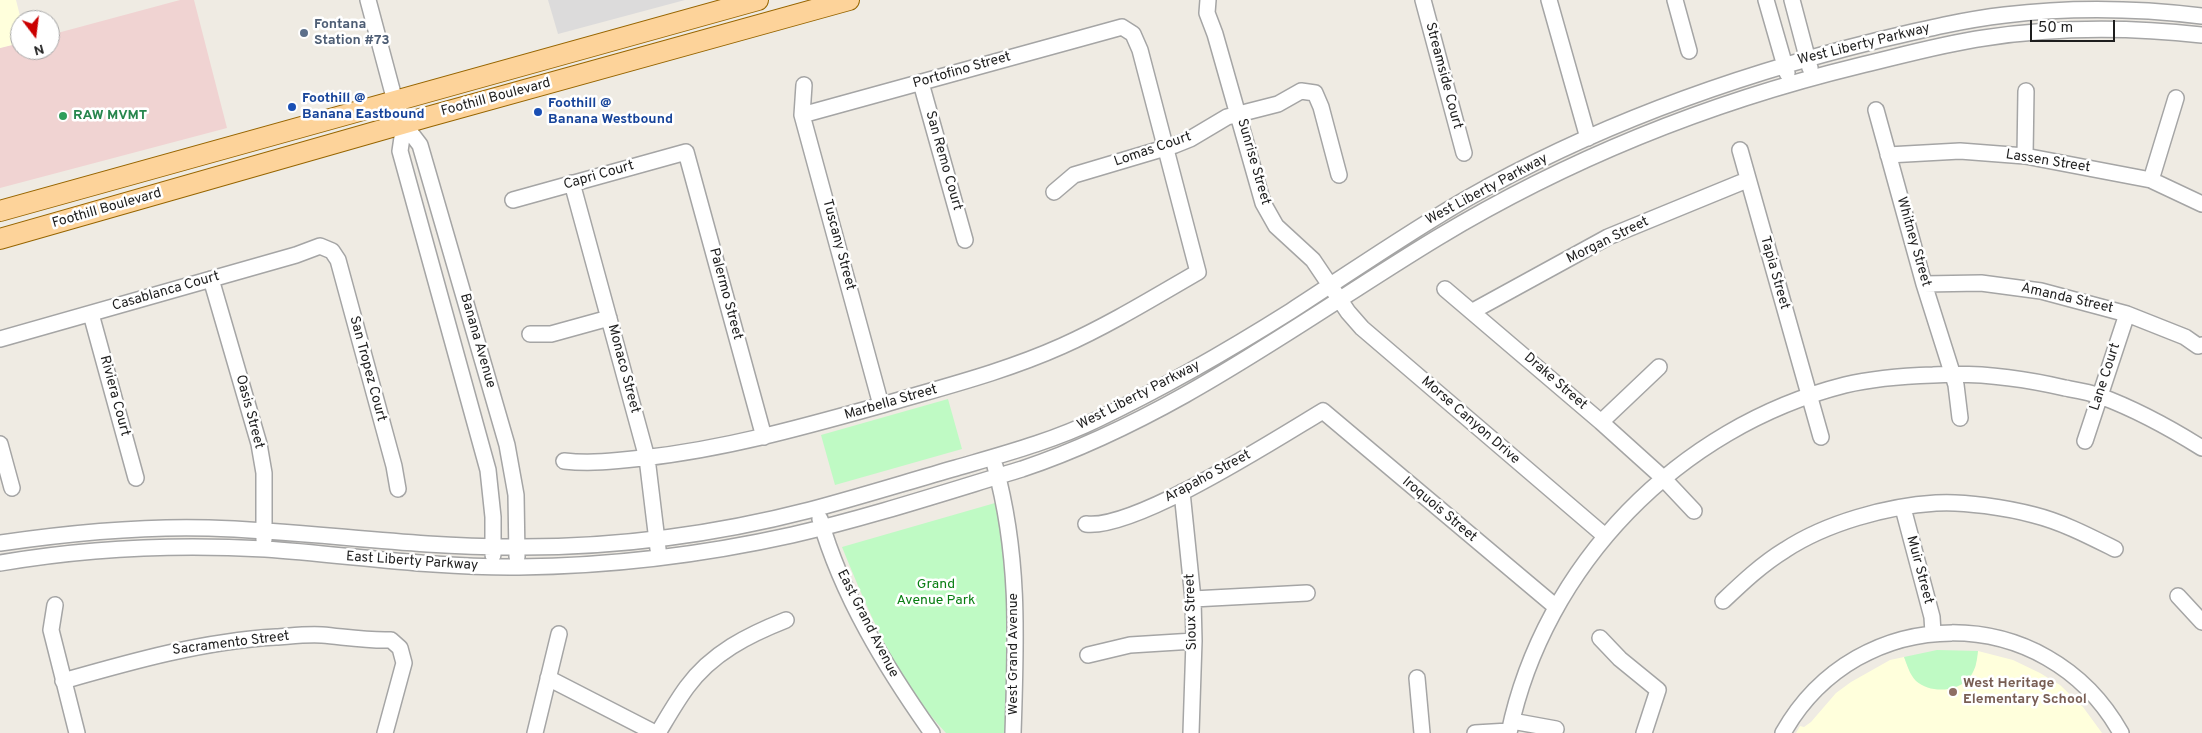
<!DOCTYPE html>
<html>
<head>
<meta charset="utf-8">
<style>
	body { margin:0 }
	#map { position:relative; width:2202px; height:733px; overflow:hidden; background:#efebe3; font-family:Overpass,sans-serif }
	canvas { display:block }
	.north { position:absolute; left:10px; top:10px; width:50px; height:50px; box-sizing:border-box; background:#fff; border:1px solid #a5a5a5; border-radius:50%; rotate:165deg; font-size:14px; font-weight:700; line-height:20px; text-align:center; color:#1e1e1e }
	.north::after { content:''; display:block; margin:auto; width:18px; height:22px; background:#cb0000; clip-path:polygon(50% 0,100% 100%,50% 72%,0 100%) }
	.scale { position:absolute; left:2030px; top:20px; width:85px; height:22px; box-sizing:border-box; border:2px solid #1e1e1e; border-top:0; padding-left:6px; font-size:15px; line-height:18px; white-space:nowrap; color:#1e1e1e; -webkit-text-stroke:4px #fff; paint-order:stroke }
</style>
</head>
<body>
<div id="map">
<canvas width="2202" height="733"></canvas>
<div class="north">N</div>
<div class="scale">50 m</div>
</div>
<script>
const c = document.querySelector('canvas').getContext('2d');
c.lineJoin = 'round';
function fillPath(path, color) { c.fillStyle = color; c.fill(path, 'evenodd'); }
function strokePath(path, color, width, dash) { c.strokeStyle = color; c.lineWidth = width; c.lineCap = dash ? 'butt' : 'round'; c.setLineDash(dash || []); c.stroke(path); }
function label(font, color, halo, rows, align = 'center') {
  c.font = font + ' Overpass,sans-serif'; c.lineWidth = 5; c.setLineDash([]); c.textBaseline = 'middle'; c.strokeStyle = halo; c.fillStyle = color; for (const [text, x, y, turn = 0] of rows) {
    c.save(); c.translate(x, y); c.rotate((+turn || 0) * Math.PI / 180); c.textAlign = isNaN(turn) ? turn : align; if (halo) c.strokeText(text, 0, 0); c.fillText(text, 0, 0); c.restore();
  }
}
const residential = new Path2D(`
	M548 0H685L558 34Z`);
const commercial = new Path2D(`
	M180 0H194L227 128 0 188V48L20 43V50H50V35Z`);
const education = new Path2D(`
	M0 0H16L21 20 20 43 0 48Z
	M1978 651 2013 660 2040 673 2060 685 2083 707 2102 733H1796L1800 726 1804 727 1811 722 1836 693 1851 682 1890 660 1904 657 1910 672 1975 668Z`);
const park = new Path2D(`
	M948 399 962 449 835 485 821 435Z
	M995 503 1001 533 1009 627 1005 733H946C897 681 869 613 842 547Z
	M1937 650 1978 651C1977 660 1976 669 1970 677 1958 692 1931 694 1916 681 1910 675 1907 665 1904 657Z`);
const minor = new Path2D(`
	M368 0 395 101 404 124 420 145 507 445 516 495 517 557
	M1208 0 1207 13 1215 34 1263 203 1276 226 1313 260 1348 312 1362 328 1605 536
	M1423 0 1464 153
	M1549 0 1588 138
	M1675 0 1689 51
	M1766 0 1787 73
	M1792 0 1810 68
	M921 83 965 240
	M804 85 802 115 881 405
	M1876 110 1924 284 1956 385 1960 418
	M404 124 400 151 488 470 493 517V555
	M1740 150 1821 437
	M1888 155 1960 151 2025 156 2151 180 2202 204
	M2025 156 2026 91
	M2151 180 2176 98
	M572 183 647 458 658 549
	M1054 192 1074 175 1175 145 1190 139 1227 117 1278 104 1301 91 1315 93 1321 107 1339 175
	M513 200 686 152 764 437
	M211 279 259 444 264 473V540
	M1924 284 1981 283 2041 291 2127 314 2185 337 2198 346 2202 345
	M1445 289 1601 422 1662 477 1694 511
	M1473 311 1608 237 1747 180
	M91 314 136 478
	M530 334H551L609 318
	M0 339 296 255 320 246 332 251 338 260 394 466 398 489
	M1601 422 1659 367
	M2085 441 2127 314
	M0 444 12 488
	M564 461C591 464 616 461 643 458 725 449 803 427 882 405 943 387 1004 372 1062 346 1109 325 1153 298 1198 272L1140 50 1133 34 1122 27 802 115
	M995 466C1020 557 1016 641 1013 733
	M1182 492 1193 599 1194 641 1191 733
	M1903 508 1932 617 1933 633
	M820 519C842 596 886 668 932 733
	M1086 524C1135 530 1276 439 1323 411L1556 607
	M0 543C69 533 139 526 209 528 310 531 410 547 511 547 611 548 713 535 810 510 859 497 907 482 956 468 1004 454 1053 441 1098 419 1165 387 1229 350 1291 311 1350 273 1407 233 1468 198 1596 125 1736 75 1879 40 1921 30 1962 20 2005 15 2070 7 2136 8 2202 16
	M0 563C87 548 177 544 265 549 349 555 434 568 519 567 611 566 702 555 792 535 870 517 946 492 1022 469 1174 418 1302 320 1437 238 1568 159 1710 102 1858 66 1900 56 1942 44 1984 38 2056 27 2129 27 2202 35
	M2178 596 2202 622
	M1193 599 1307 593
	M1723 601C1742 583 1762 564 1785 550 1826 523 1887 506 1936 503 1963 501 2008 508 2034 515 2062 522 2089 536 2115 549
	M55 605 51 630 77 733
	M1600 638 1620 659 1658 690 1644 733
	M1088 655 1130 645 1194 641
	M548 678 655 733
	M1417 678 1422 733
	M63 681C133 661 204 641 276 637 291 636 307 634 322 635 345 637 368 641 391 640L400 648 404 663 385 733
	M1512 721 1556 729
	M535 733 559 634
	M658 733C667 718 676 702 687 687 712 653 748 635 786 620
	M1475 733 1509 731
	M1509 733C1544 565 1679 427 1845 385 1874 378 1904 376 1933 375 1978 372 2022 378 2065 388 2076 390 2089 392 2100 396 2135 409 2170 428 2202 448
	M1783 733C1858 600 2046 599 2121 733`);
const major = new Path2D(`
	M0 211 758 0
	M0 239 427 117 849 0`);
const markers = [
	[304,33,5,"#5c6f8a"],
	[292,107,5,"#1a4fb4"],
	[538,112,5,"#1a4fb4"],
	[63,116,5,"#2e9e5b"],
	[1953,692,5,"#8d6e63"]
];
const serviceNames = [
	["Fontana",314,25],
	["Station #73",314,41]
];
const streetNames = [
	["West Liberty Parkway",1864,45,-14],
	["Portofino Street",962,71,-16],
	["Streamside Court",1443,76,75],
	["Foothill Boulevard",496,98,-15],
	["Lomas Court",1153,150,-19],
	["San Remo Court",943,161,74],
	["Sunrise Street",1253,162,74],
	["Lassen Street",2048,162,9],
	["Capri Court",599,176,-16],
	["West Liberty Parkway",1487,190,-28],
	["Foothill Boulevard",107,209,-16],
	["Morgan Street",1608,241,-26],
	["Whitney Street",1913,242,74],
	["Tuscany Street",838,245,75],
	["Tapia Street",1774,273,74],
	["Casablanca Court",166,292,-16],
	["Palermo Street",725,294,75],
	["Amanda Street",2067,299,13],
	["Banana Avenue",477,341,74],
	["San Tropez Court",367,369,75],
	["Monaco Street",623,369,75],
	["Lane Court",2106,377,-72],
	["Drake Street",1555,382,41],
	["Riviera Court",114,396,75],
	["West Liberty Parkway",1139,396,-27],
	["Marbella Street",891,403,-16],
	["Oasis Street",249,412,75],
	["Morse Canyon Drive",1470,421,41],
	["Arapaho Street",1208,477,-28],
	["Iroquois Street",1439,510,40],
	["East Liberty Parkway",412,562,4],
	["Muir Street",1919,570,75],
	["Sioux Street",1192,612,-92],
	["East Grand Avenue",867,624,63],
	["Sacramento Street",231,644,-7],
	["West Grand Avenue",1014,654,-90]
];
const transitNames = [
	["Foothill @",302,99],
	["Banana Eastbound",302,115],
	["Foothill @",548,104],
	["Banana Westbound",548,120]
];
const leisureNames = [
	["RAW MVMT",73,116]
];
const parkNames = [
	["Grand",936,585],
	["Avenue Park",936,601]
];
const educationNames = [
	["West Heritage",1963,684],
	["Elementary School",1963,700]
];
fillPath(residential, '#dcdbdb');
fillPath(commercial, '#f0d3d2');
fillPath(education, '#ffffdc');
fillPath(park, '#bffac4');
strokePath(minor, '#a5a5a5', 18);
strokePath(major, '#976500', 22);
strokePath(minor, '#fff', 15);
strokePath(major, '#fdd39a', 20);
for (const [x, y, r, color] of markers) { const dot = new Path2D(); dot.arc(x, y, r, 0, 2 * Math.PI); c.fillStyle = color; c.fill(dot); strokePath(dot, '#fff', 2); }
label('bold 14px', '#4e5e75', '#fff', serviceNames, 'left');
label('14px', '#1e1e1e', '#fff', streetNames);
label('bold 14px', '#164399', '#fff', transitNames, 'left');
label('bold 14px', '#27864d', '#fff', leisureNames, 'left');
label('14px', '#097e13', '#fff', parkNames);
label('bold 14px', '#785e54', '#fff', educationNames, 'left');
</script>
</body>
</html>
